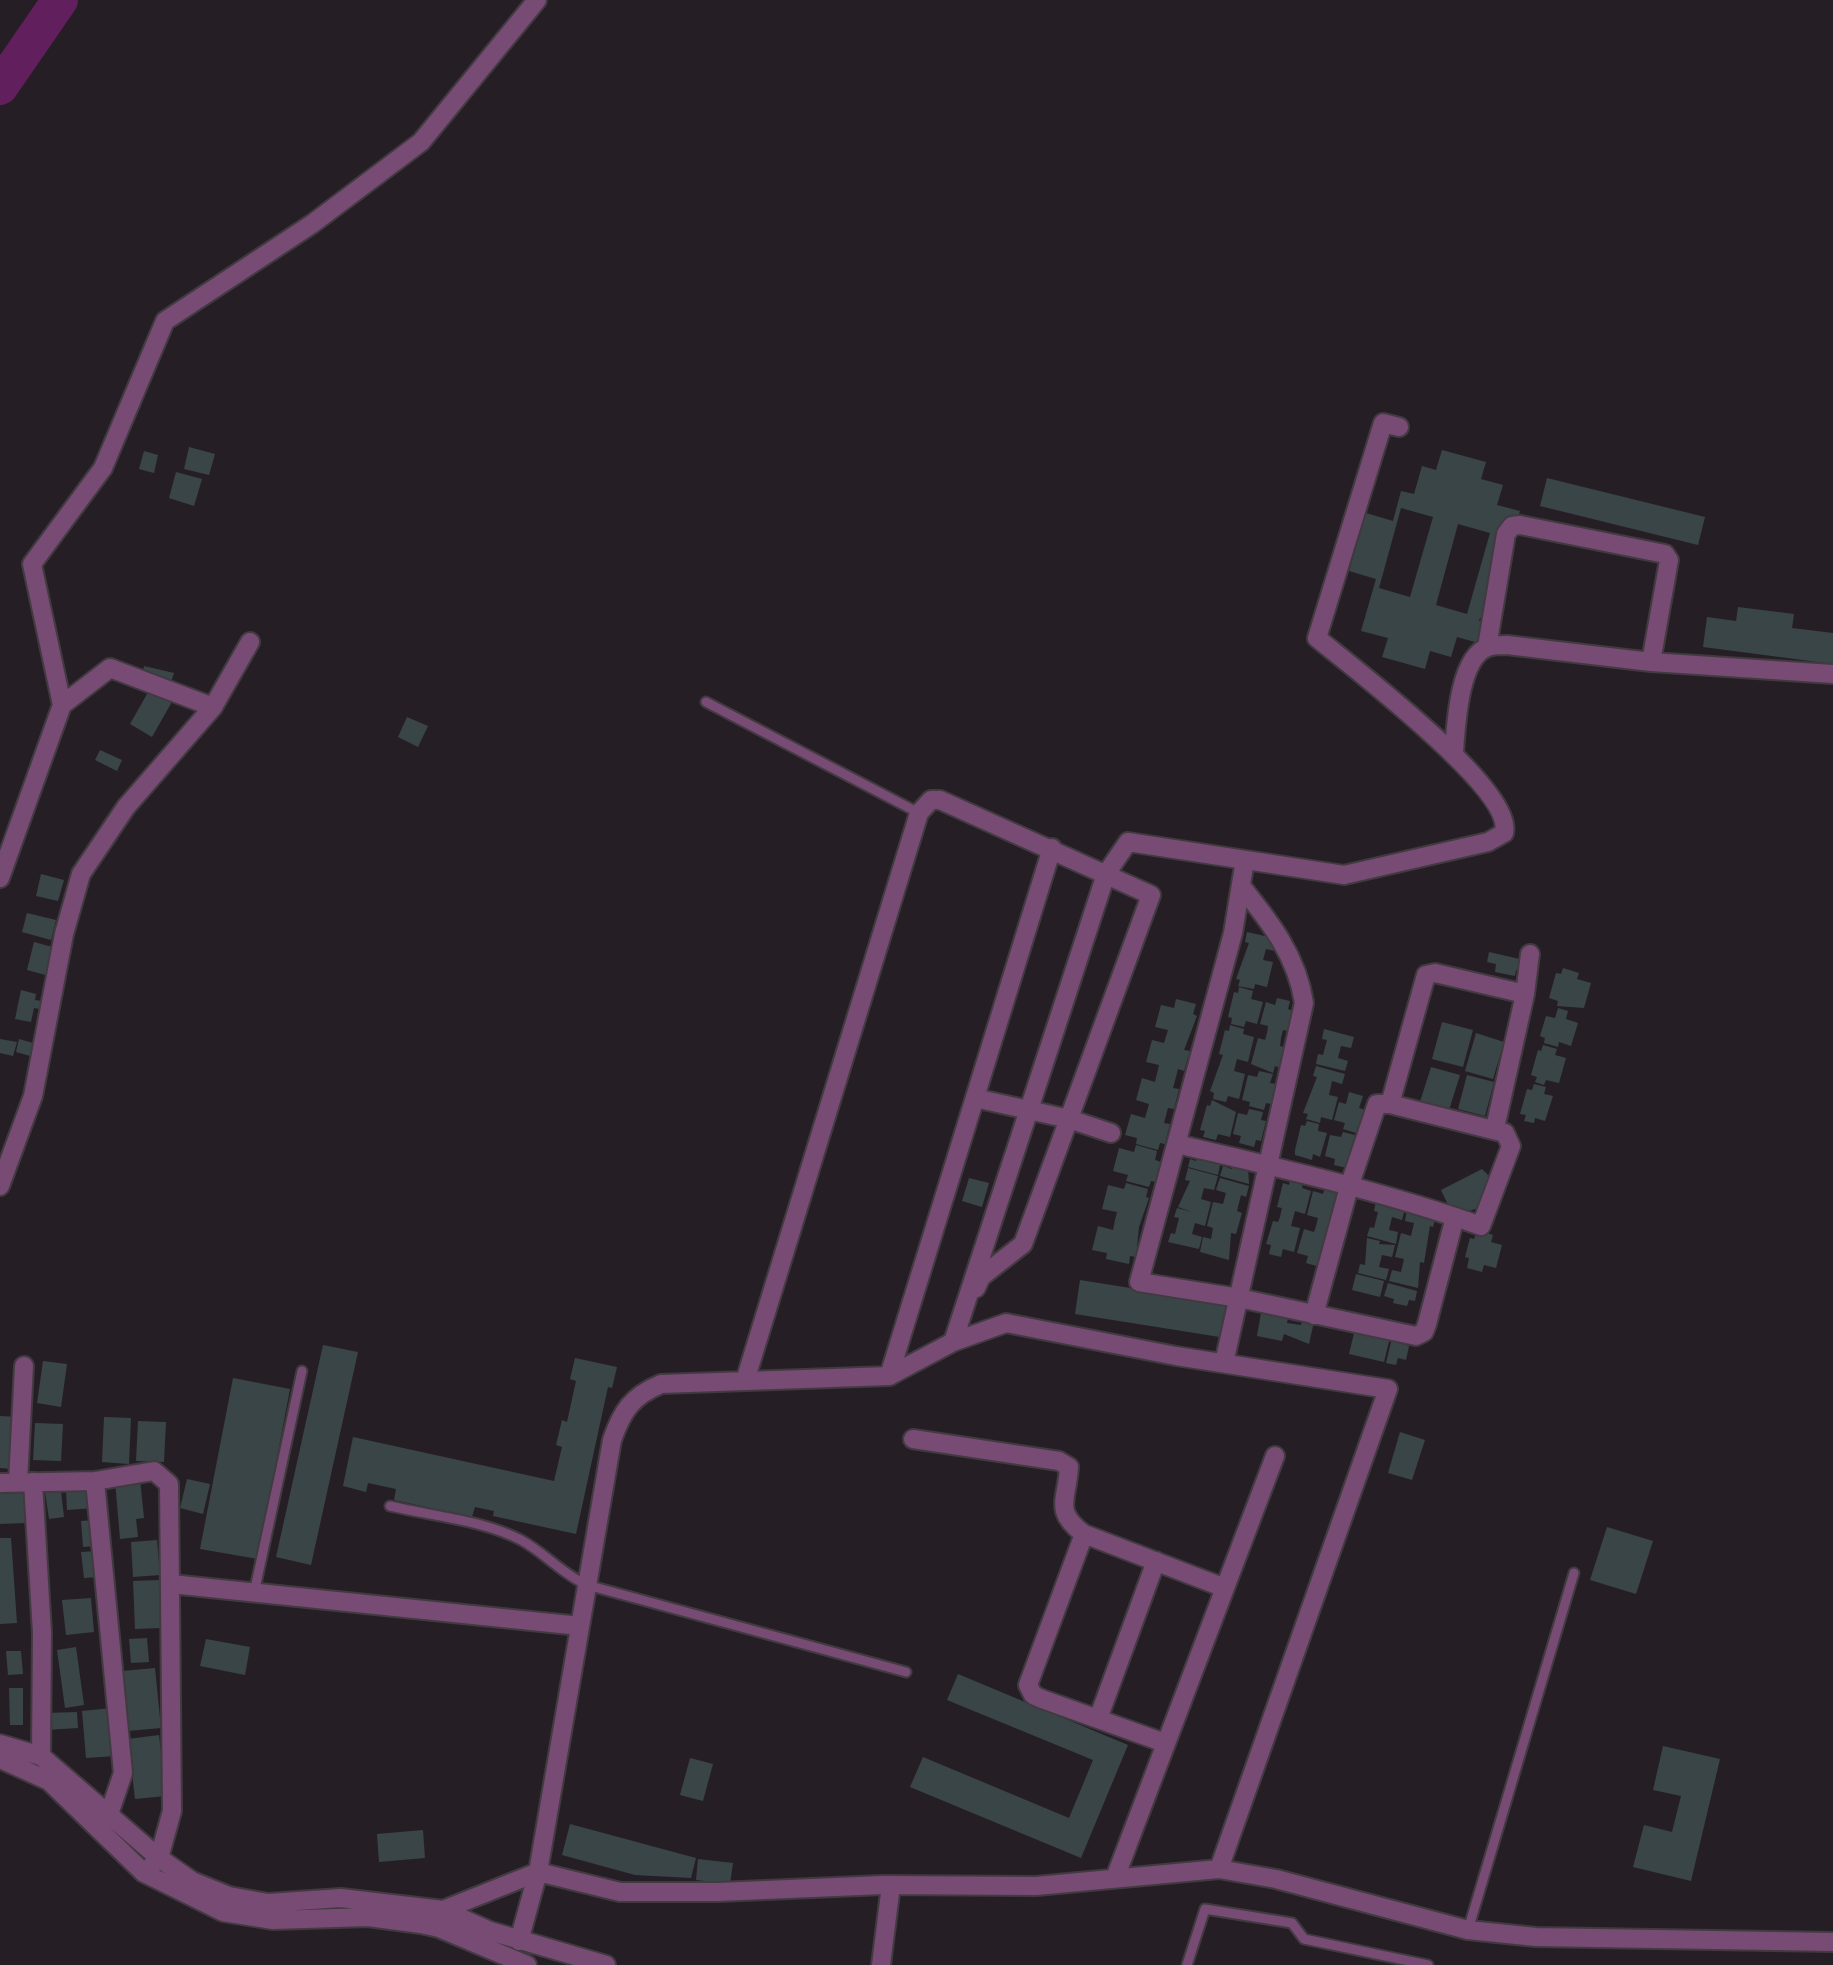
<!DOCTYPE html>
<html>
<head>
<meta charset="utf-8">
<style>
	body { margin:0 }
	canvas { display:block; background:#261e25 }
</style>
</head>
<body>
<canvas width="1833" height="1965"></canvas>
<script>
const c = document.querySelector('canvas').getContext('2d');
c.lineJoin = 'round';
function strokePath(path, color, width, dash) { c.strokeStyle = color; c.lineWidth = width; c.lineCap = dash ? 'butt' : 'round'; c.setLineDash(dash || []); c.stroke(path); }
function fillPath(path, color) { c.fillStyle = color; c.fill(path, 'evenodd'); }
const river = new Path2D(`
	M0 87 60 0`);
const building = new Path2D(`
	M189 447 215 454 209 475 184 469Z
	M1442 450 1486 462 1481 479 1503 485 1497 505 1520 511 1489 620 1480 618 1479 621 1488 624 1482 644 1457 637 1451 657 1430 651 1425 669 1382 657 1388 638 1361 631 1376 579 1349 571 1366 513 1393 521 1401 491 1414 494 1422 466 1436 470ZM1401 508 1433 517 1410 597 1379 588ZM1458 524 1490 533 1467 614 1436 605Z
	M144 451 158 455 154 473 139 469Z
	M176 472 202 479 194 506 169 498Z
	M1547 478 1705 517 1698 545 1540 506Z
	M1738 607 1794 614 1792 628 1833 633V664L1703 647 1707 617 1736 621Z
	M144 666 174 673 171 682 142 676Z
	M151 687 173 700 152 737 130 724Z
	M407 717 428 726 418 747 398 737Z
	M100 750 122 760 117 771 95 760Z
	M41 874 64 880 58 901 36 896Z
	M27 913 56 920 51 940 22 932Z
	M1247 932 1278 939 1275 951 1266 949 1263 960 1273 962 1267 987 1255 984 1254 989 1238 986 1240 980 1236 979 1249 943 1245 942Z
	M34 942 56 948 49 976 27 970Z
	M1489 952 1524 960 1521 972 1516 970 1515 976 1495 972 1496 964 1487 962Z
	M1563 968 1579 973 1577 979 1591 983 1584 1008 1557 1006 1558 1001 1549 998 1556 973 1561 974Z
	M1239 987 1253 991 1251 999 1263 1002 1257 1024 1246 1021 1244 1027 1231 1024 1232 1018 1228 1017 1234 992 1238 993Z
	M21 990 36 994 35 1000 42 1001 40 1009 34 1008 31 1022 15 1019Z
	M1277 998 1290 1001 1288 1009 1293 1011 1288 1031 1283 1030 1281 1038 1280 1046 1285 1047 1280 1068 1275 1066 1273 1073 1251 1064 1258 1038 1265 1040 1267 1033 1268 1026 1260 1024 1266 1002 1275 1005Z
	M1176 999 1196 1004 1193 1014 1197 1016 1184 1050 1190 1051 1184 1071 1178 1069 1176 1077 1173 1088 1179 1089 1174 1109 1168 1108 1164 1123 1170 1124 1165 1144 1160 1143 1158 1150 1136 1144 1137 1138 1125 1135 1131 1114 1145 1118 1149 1104 1136 1100 1142 1078 1155 1082 1159 1065 1146 1062 1152 1040 1164 1043 1168 1030 1155 1027 1161 1005 1174 1008Z
	M1558 1008 1568 1011 1566 1019 1578 1023 1571 1046 1559 1042 1558 1047 1544 1043 1545 1038 1540 1036 1546 1016 1555 1018Z
	M1442 1022 1473 1030 1463 1067 1432 1059Z
	M1230 1025 1244 1029 1243 1034 1254 1037 1248 1062 1237 1059 1234 1071 1245 1074 1239 1099 1228 1096 1226 1102 1213 1099 1214 1093 1210 1091 1223 1055 1219 1054 1225 1030 1229 1031Z
	M1324 1029 1354 1037 1351 1048 1341 1046 1338 1058 1348 1061 1345 1071 1316 1064 1318 1054 1323 1055 1327 1040 1322 1039Z
	M1476 1033 1504 1042 1493 1079 1465 1071Z
	M0 1039 17 1042 13 1056 0 1053Z
	M19 1039 33 1043 30 1056 16 1052Z
	M1543 1045 1557 1049 1555 1055 1566 1058 1559 1083 1546 1080 1544 1085 1535 1082 1537 1077 1531 1075 1538 1050 1541 1051Z
	M1316 1066 1345 1074 1342 1084 1332 1081 1329 1095 1338 1097 1332 1120 1321 1117 1320 1123 1306 1119 1308 1114 1303 1113 1317 1077 1313 1076Z
	M1431 1067 1460 1075 1449 1110 1420 1102Z
	M1259 1071 1273 1074 1270 1083 1276 1084 1271 1104 1266 1103 1264 1110 1249 1106 1250 1102 1242 1100 1248 1075 1257 1077Z
	M1467 1075 1494 1082 1485 1116 1458 1109Z
	M1534 1084 1546 1087 1544 1094 1553 1096 1545 1121 1535 1118 1534 1123 1524 1121 1526 1115 1520 1114 1527 1089 1532 1090Z
	M1349 1092 1363 1096 1359 1108 1369 1111 1364 1128 1358 1126 1356 1133 1343 1129 1345 1123 1334 1120 1339 1102 1346 1104Z
	M1212 1100 1236 1112 1230 1137 1218 1134 1216 1140 1203 1137 1205 1131 1200 1130 1207 1105 1210 1106Z
	M1249 1109 1263 1112 1261 1120 1266 1121 1261 1141 1256 1140 1254 1147 1239 1143 1241 1136 1233 1134 1238 1113 1247 1115Z
	M1307 1121 1319 1124 1318 1131 1327 1133 1320 1157 1313 1154 1312 1160 1295 1155V1150L1301 1125 1305 1126Z
	M1343 1132 1355 1135 1354 1142 1359 1143 1347 1168 1334 1165 1335 1159 1325 1156 1330 1135 1341 1137Z
	M1136 1145 1157 1151 1155 1160 1161 1162 1156 1182 1151 1181 1149 1187 1126 1181 1128 1175 1113 1171 1119 1148 1134 1152Z
	M1198 1154 1212 1158 1210 1162 1220 1165 1218 1175 1188 1167 1190 1159 1196 1161Z
	M1234 1163 1248 1167 1249 1184 1220 1176 1223 1166 1232 1169Z
	M1188 1168 1218 1176 1214 1190 1204 1188 1201 1199 1211 1202 1205 1226 1195 1223 1192 1234 1202 1237 1199 1249 1168 1242 1171 1233 1175 1234 1179 1218 1174 1217 1177 1208 1192 1212 1178 1207 1190 1181 1185 1180Z
	M1482 1169 1490 1177 1481 1207 1469 1211 1448 1205 1441 1190Z
	M969 1178 989 1183 982 1207 962 1201Z
	M1220 1178 1249 1186 1246 1197 1241 1195 1237 1211 1242 1213 1236 1234 1231 1233 1229 1260 1200 1252 1203 1237 1211 1239 1213 1228 1207 1226 1213 1202 1223 1204 1226 1193 1216 1190Z
	M1290 1180 1303 1183 1302 1188 1311 1191 1305 1214 1295 1211 1291 1226 1300 1228 1294 1252 1283 1249 1281 1257 1269 1254 1271 1245 1266 1244 1273 1221 1278 1222 1280 1217 1282 1208 1277 1207 1283 1183 1289 1185Z
	M1126 1183 1148 1189 1146 1197 1149 1198 1139 1227 1136 1257 1130 1256 1129 1264 1106 1259 1107 1253 1092 1250 1098 1226 1113 1230 1115 1220 1117 1212 1102 1209 1108 1185 1124 1189Z
	M1325 1188 1340 1192 1320 1267 1306 1263 1308 1256 1297 1253 1304 1229 1314 1232 1316 1226 1318 1218 1307 1215 1313 1191 1323 1194Z
	M1376 1201 1392 1208 1393 1205 1405 1208 1402 1220 1392 1217 1389 1230 1398 1232 1396 1244 1367 1236 1370 1227 1374 1228 1378 1212 1374 1211Z
	M1407 1209 1436 1216 1433 1227 1430 1226 1424 1263 1420 1262 1418 1288 1389 1281 1392 1270 1401 1272 1404 1259 1395 1257 1401 1233 1411 1236 1414 1223 1405 1221Z
	M1477 1230 1493 1235 1491 1242 1502 1245 1496 1268 1484 1265 1482 1272 1467 1268 1469 1258 1465 1257 1470 1238 1474 1239Z
	M1367 1238 1380 1241 1379 1244 1395 1245 1392 1257 1382 1255 1379 1267 1389 1269 1386 1280 1358 1273 1360 1264 1365 1265Z
	M1356 1274 1384 1281 1380 1297 1352 1290Z
	M1080 1280 1231 1304 1226 1338 1075 1314Z
	M1388 1283 1417 1291 1415 1301 1409 1300 1407 1306 1393 1303 1394 1299 1384 1296Z
	M1262 1307 1289 1312 1287 1323 1301 1325 1304 1315 1315 1317 1309 1344 1284 1334 1282 1341 1257 1336Z
	M1356 1325 1391 1333 1384 1362 1349 1354Z
	M1393 1334 1403 1336 1402 1344 1409 1346 1406 1360 1398 1358 1396 1365 1386 1363Z
	M323 1345 358 1352 311 1565 276 1557Z
	M575 1358 617 1367 612 1388 608 1387 576 1534 493 1516 494 1511 475 1507 472 1517 394 1500 396 1489 368 1483 366 1492 343 1486 353 1437 554 1481 562 1447 556 1445 562 1420 567 1422 576 1381 570 1379Z
	M43 1361 67 1364 61 1407 37 1403Z
	M233 1378 290 1389 258 1559 200 1549Z
	M0 1416 18 1417 13 1469 0 1468Z
	M104 1417 131 1418 129 1464 102 1462Z
	M138 1421 166 1422 164 1462 136 1461Z
	M35 1423 63 1424 61 1461 33 1460Z
	M1400 1432 1425 1440 1412 1480 1388 1473Z
	M140 1479 144 1518 136 1519 138 1537 120 1539 115 1481Z
	M187 1479 210 1484 203 1514 180 1508Z
	M25 1489 26 1523 0 1524V1490Z
	M93 1489 94 1508 67 1510 66 1490Z
	M61 1491 64 1517 49 1519 45 1492Z
	M96 1520 98 1546 83 1547 81 1521Z
	M1607 1527 1653 1541 1636 1594 1590 1580Z
	M0 1538H11L17 1623 0 1624Z
	M157 1540 160 1575 133 1577 131 1542Z
	M97 1551 99 1577 84 1578 81 1552Z
	M160 1580 161 1628 135 1629 133 1581Z
	M91 1598 94 1632 66 1635 62 1600Z
	M147 1638 149 1662 131 1663 129 1639Z
	M206 1639 250 1647 245 1675 200 1666Z
	M76 1647 84 1705 65 1708 57 1650Z
	M6 1651H21L23 1674 8 1675Z
	M155 1668 161 1728 128 1731 122 1671Z
	M958 1674 1128 1745 1081 1858 910 1787 923 1757 1069 1818 1093 1760 947 1700Z
	M9 1688H23V1725H10Z
	M112 1708 116 1756 86 1758 82 1711Z
	M77 1712 78 1728 46 1730V1713Z
	M159 1735 166 1796 135 1799 128 1739Z
	M1663 1746 1720 1759 1691 1881 1633 1867 1644 1825 1672 1832 1681 1796 1653 1790Z
	M690 1758 713 1764 703 1801 680 1795Z
	M570 1824 696 1858 691 1878 635 1875 562 1855Z
	M423 1830 425 1858 379 1862 377 1834Z
	M698 1859 733 1863 730 1884 696 1880Z`);
const lane = new Path2D(`
	M706 702 919 813
	M390 1506C432 1516 483 1520 521 1540 545 1553 562 1574 587 1585L906 1672
	M254 1593 302 1371
	M1468 1930 1574 1573
	M1187 1965 1205 1909 1292 1923 1304 1939 1428 1965`);
const street = new Path2D(`
	M1487 647 1506 534 1512 526 1520 525 1665 554 1669 560 1651 662
	M62 705 110 668 213 707
	M1454 752C1456 725 1459 657 1488 647 1493 645 1502 645 1507 645L1651 662 1833 674
	M1245 860 1233 933 1139 1282 1239 1298 1416 1336 1424 1332 1427 1324 1455 1217
	M0 878 62 705 32 564 103 468 165 321 312 224 421 142 537 0
	M975 1098 1069 1119 1111 1133
	M1390 1104 1426 975 1435 973 1525 994
	M1495 1128 1525 994 1530 954
	M1177 1144C1279 1168 1383 1191 1481 1226L1511 1146 1505 1133 1390 1104H1377L1349 1187 1314 1315
	M0 1186 33 1096 64 934 81 874 126 807 213 707 250 642
	M1224 1363 1304 1003C1297 956 1270 922 1241 886
	M889 1376 953 1342 956 1334
	M745 1381 919 813 931 800H940L1151 895 1023 1244 981 1277 976 1288
	M913 1439 1059 1461 1069 1467C1067 1501 1053 1511 1084 1534L1028 1685 1033 1695 1042 1699 1165 1743
	M95 1481 123 1773 108 1817
	M18 1482 24 1366
	M33 1482 42 1633 41 1756
	M0 1483 95 1481 154 1471 169 1484 172 1811 159 1858 152 1865
	M1084 1534 1225 1588
	M171 1584 580 1626
	M1098 1719 1156 1561
	M0 1744 41 1756 159 1858 192 1881 229 1896 268 1903 341 1898 443 1910 490 1931 606 1965
	M0 1759 49 1781 144 1873 223 1912 273 1920 368 1917 421 1924 439 1928 527 1965
	M1219 1869 1388 1389 1176 1356 1006 1323 953 1342 1106 874 1128 842 1344 875 1488 842 1504 833C1515 790 1352 667 1317 638L1383 423 1399 427
	M1115 1878 1275 1456
	M439 1928 443 1910 538 1872 620 1892H718L883 1885 1036 1886 1219 1869 1276 1879 1468 1930 1536 1937 1833 1942
	M519 1941 538 1872 612 1440C622 1411 632 1396 661 1384L889 1376 1052 848
	M881 1965 891 1885`);
strokePath(river, '#611f5e', 36);
fillPath(building, '#394547');
strokePath(lane, '#413a40', 13);
strokePath(street, '#413a40', 22);
strokePath(lane, '#774b73', 9);
strokePath(street, '#774b73', 18);
</script>
</body>
</html>
